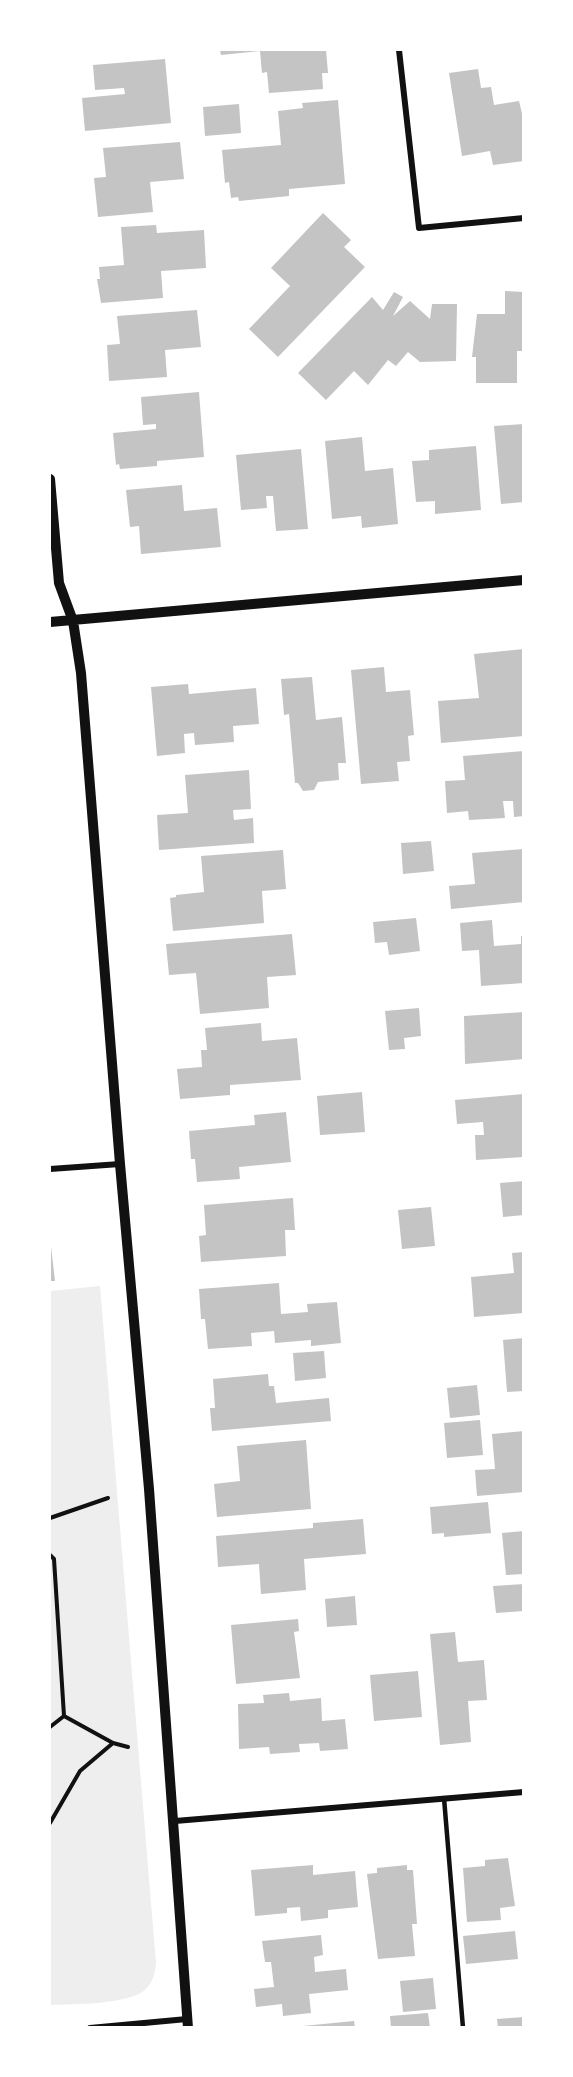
<!DOCTYPE html>
<html>
<head>
<meta charset="utf-8">
<style>
	body { margin:0 }
	#map { position:relative; width:573px; height:2077px; overflow:hidden; background:#fff; font-family:"DM Sans",sans-serif }
	canvas { display:block }
	.frame { position:absolute; inset:0; border:51px solid #fff; pointer-events:none }
</style>
</head>
<body>
<div id="map">
<canvas width="573" height="2077"></canvas>
<div class="frame"></div>
</div>
<script>
const c = document.querySelector('canvas').getContext('2d');
c.lineJoin = 'round';
function fillPath(path, color) { c.fillStyle = color; c.fill(path, 'evenodd'); }
function strokePath(path, color, width, dash) { c.strokeStyle = color; c.lineWidth = width; c.lineCap = dash ? 'butt' : 'round'; c.setLineDash(dash || []); c.stroke(path); }
const green = new Path2D(`
	M100 1286 156 1963C155 1973 153 1982 146 1989 130 2005 73 2004 50 2005V1291Z`);
const building = new Path2D(`
	M220 50H326L328 73H322L323 89 269 93 267 72 262 73 260 51 221 55Z
	M165 59 171 123 85 131 82 98 125 94 124 88 95 90 93 65Z
	M478 69 481 88 491 87 494 105 519 101 524 122V161L493 165 490 151 462 156 449 73Z
	M338 100 345 184 289 189V196L239 201 238 197 231 198 229 182 225 183 222 150 281 145 278 111 303 108 302 103Z
	M239 104 241 133 205 136 203 107Z
	M180 142 184 179 150 182 153 212 98 217 94 178 106 177 103 148Z
	M323 213 351 240 344 247 365 267 278 357 249 329 290 286 271 268Z
	M156 225 157 233 204 230 206 268 161 271 163 298 101 303 97 279H100L99 267 124 265 121 227Z
	M505 291 524 292V351H517V383H476V357H472L477 314H505Z
	M394 292 403 297 393 316 410 301 430 319 432 304H457L456 361 420 362 408 352 396 366 388 360 368 385 354 371 326 400 298 373 372 297 383 310Z
	M197 310 201 347 165 350 167 377 109 381 107 345 120 344 117 316Z
	M199 392 204 457 157 461V466L120 469 119 464 116 465 113 433 156 429V424L143 425 141 397Z
	M524 424V502L501 504 494 426Z
	M362 437 365 471 393 468 398 524 362 528 361 516 332 519 325 441Z
	M476 446 481 510 435 514V501L416 502 412 461 429 460V450Z
	M301 449 308 529 276 531 273 496H266L267 508 241 510 236 455Z
	M182 485 184 511 217 508 221 547 141 554 139 526 130 527 126 490Z
	M524 649V736L441 743 438 701 479 698 474 654Z
	M384 667 386 692 410 690 414 735 408 736 410 761 397 762 399 781 361 784 351 670Z
	M312 677 316 720 342 717 346 763H338L339 780 318 782 314 790 303 791 298 783H295L289 714 284 715 281 679Z
	M188 684 189 694 256 688 259 724 233 726 234 742 195 745 194 733 184 734 185 753 157 756 151 687Z
	M524 751V816L514 817 513 801H503L505 818 469 820 468 811 447 813 445 781 465 780 463 756Z
	M249 770 251 809 233 810 234 820 253 818 254 843 159 850 157 815 188 813 185 775Z
	M431 841 434 871 403 874 401 843Z
	M524 849V902L451 909 449 886 475 884 472 853Z
	M283 850 286 889 262 891 264 923 173 931 170 898 176 897V895L204 892 201 856Z
	M416 918 420 951 389 955 387 942 375 943 373 922Z
	M492 920 494 946 521 944V936L524 935V983L481 986 479 950 462 951 460 923Z
	M292 934 296 975 267 977 269 1008 200 1014 196 973 169 975 166 944Z
	M419 1008 421 1036 404 1038 405 1049 389 1050 385 1011Z
	M524 1012V1059L465 1064 464 1016Z
	M261 1023 262 1041 297 1038 301 1080 230 1085V1095L180 1099 177 1069 202 1067 201 1050H207L205 1028Z
	M362 1092 365 1132 320 1135 317 1096Z
	M524 1094V1157L476 1160 475 1135H484L483 1122 457 1124 455 1100Z
	M286 1112 291 1162 239 1167 240 1179 197 1182 195 1159H191L189 1131 255 1125 254 1115Z
	M524 1181V1215L503 1217 500 1183Z
	M293 1198 295 1230H285L286 1256 201 1262 199 1236 206 1235 204 1205Z
	M431 1207 435 1246 402 1249 398 1210Z
	M50 1238 55 1281H50Z
	M524 1252V1313L474 1317 471 1277 514 1273 512 1253Z
	M279 1283 281 1314 308 1312 307 1304 337 1302 341 1343 311 1346V1340L275 1343 274 1331 251 1333 252 1346 208 1349 205 1319H201L199 1289Z
	M524 1338V1391L507 1392 503 1340Z
	M324 1351 326 1378 295 1381 293 1353Z
	M268 1374 269 1386H274L276 1403 329 1398 331 1421 212 1431 210 1408H215L213 1379Z
	M477 1385 480 1415 450 1418 447 1388Z
	M480 1420 483 1455 447 1458 444 1423Z
	M524 1431V1492L477 1496 475 1470 495 1469 492 1434Z
	M306 1440 311 1509 217 1517 214 1484 240 1481 237 1446Z
	M488 1502 491 1533 444 1537V1533L432 1534 430 1507Z
	M363 1519 366 1554 304 1559 306 1590 261 1594 259 1564 218 1567 216 1536 313 1528V1523Z
	M524 1531V1574L506 1575 502 1533Z
	M524 1584V1611L496 1613 493 1586Z
	M355 1596 357 1625 327 1627 325 1599Z
	M298 1619 299 1631 294 1632 300 1678 236 1684 231 1625Z
	M455 1632 458 1662 484 1660 487 1700 468 1701 471 1742 440 1745 430 1634Z
	M418 1671 422 1717 374 1721 370 1675Z
	M289 1693 290 1701 321 1698 322 1721 345 1719 348 1749 320 1751 319 1743 299 1744 300 1752 270 1754 269 1747 239 1749 238 1704 264 1703 263 1695Z
	M508 1858 515 1906 500 1908 501 1920 467 1922 463 1868 485 1866V1860Z
	M313 1865V1875L355 1871 358 1907 328 1910V1918L301 1921 300 1907 287 1908V1913L255 1916 251 1870Z
	M407 1865V1870H413L417 1924H412L415 1956 378 1959 367 1874 377 1873V1868Z
	M515 1931 518 1959 466 1964 463 1936Z
	M321 1935 323 1955 314 1957 315 1972 346 1969 348 1990 309 1994 311 2013 283 2016 282 2004 256 2007 254 1989 274 1987 271 1962H265L262 1941Z
	M433 1978 436 2009 403 2012 400 1981Z
	M428 2013 430 2028H391L390 2016Z
	M524 2017V2028H498L497 2019Z
	M354 2021 355 2028H303V2026Z`);
const path = new Path2D(`
	M50 1518 108 1498
	M50 1555 54 1559 64 1716 50 1727
	M64 1716 113 1743 128 1747
	M50 1823 80 1771 113 1743`);
const service = new Path2D(`
	M444 1798 463 2028`);
const minor = new Path2D(`
	M399 50 419 228 524 218
	M50 1169 120 1164
	M175 1821 524 1792
	M90 2028 187 2019`);
const tertiary = new Path2D(`
	M50 479 59 583 73 621 81 673 120 1164 149 1489 188 2028
	M50 622 524 580`);
fillPath(green, '#eee');
fillPath(building, '#c4c4c4');
strokePath(path, '#111', 4);
strokePath(service, '#111', 4.5);
strokePath(minor, '#111', 6);
strokePath(tertiary, '#111', 10);
</script>
</body>
</html>
